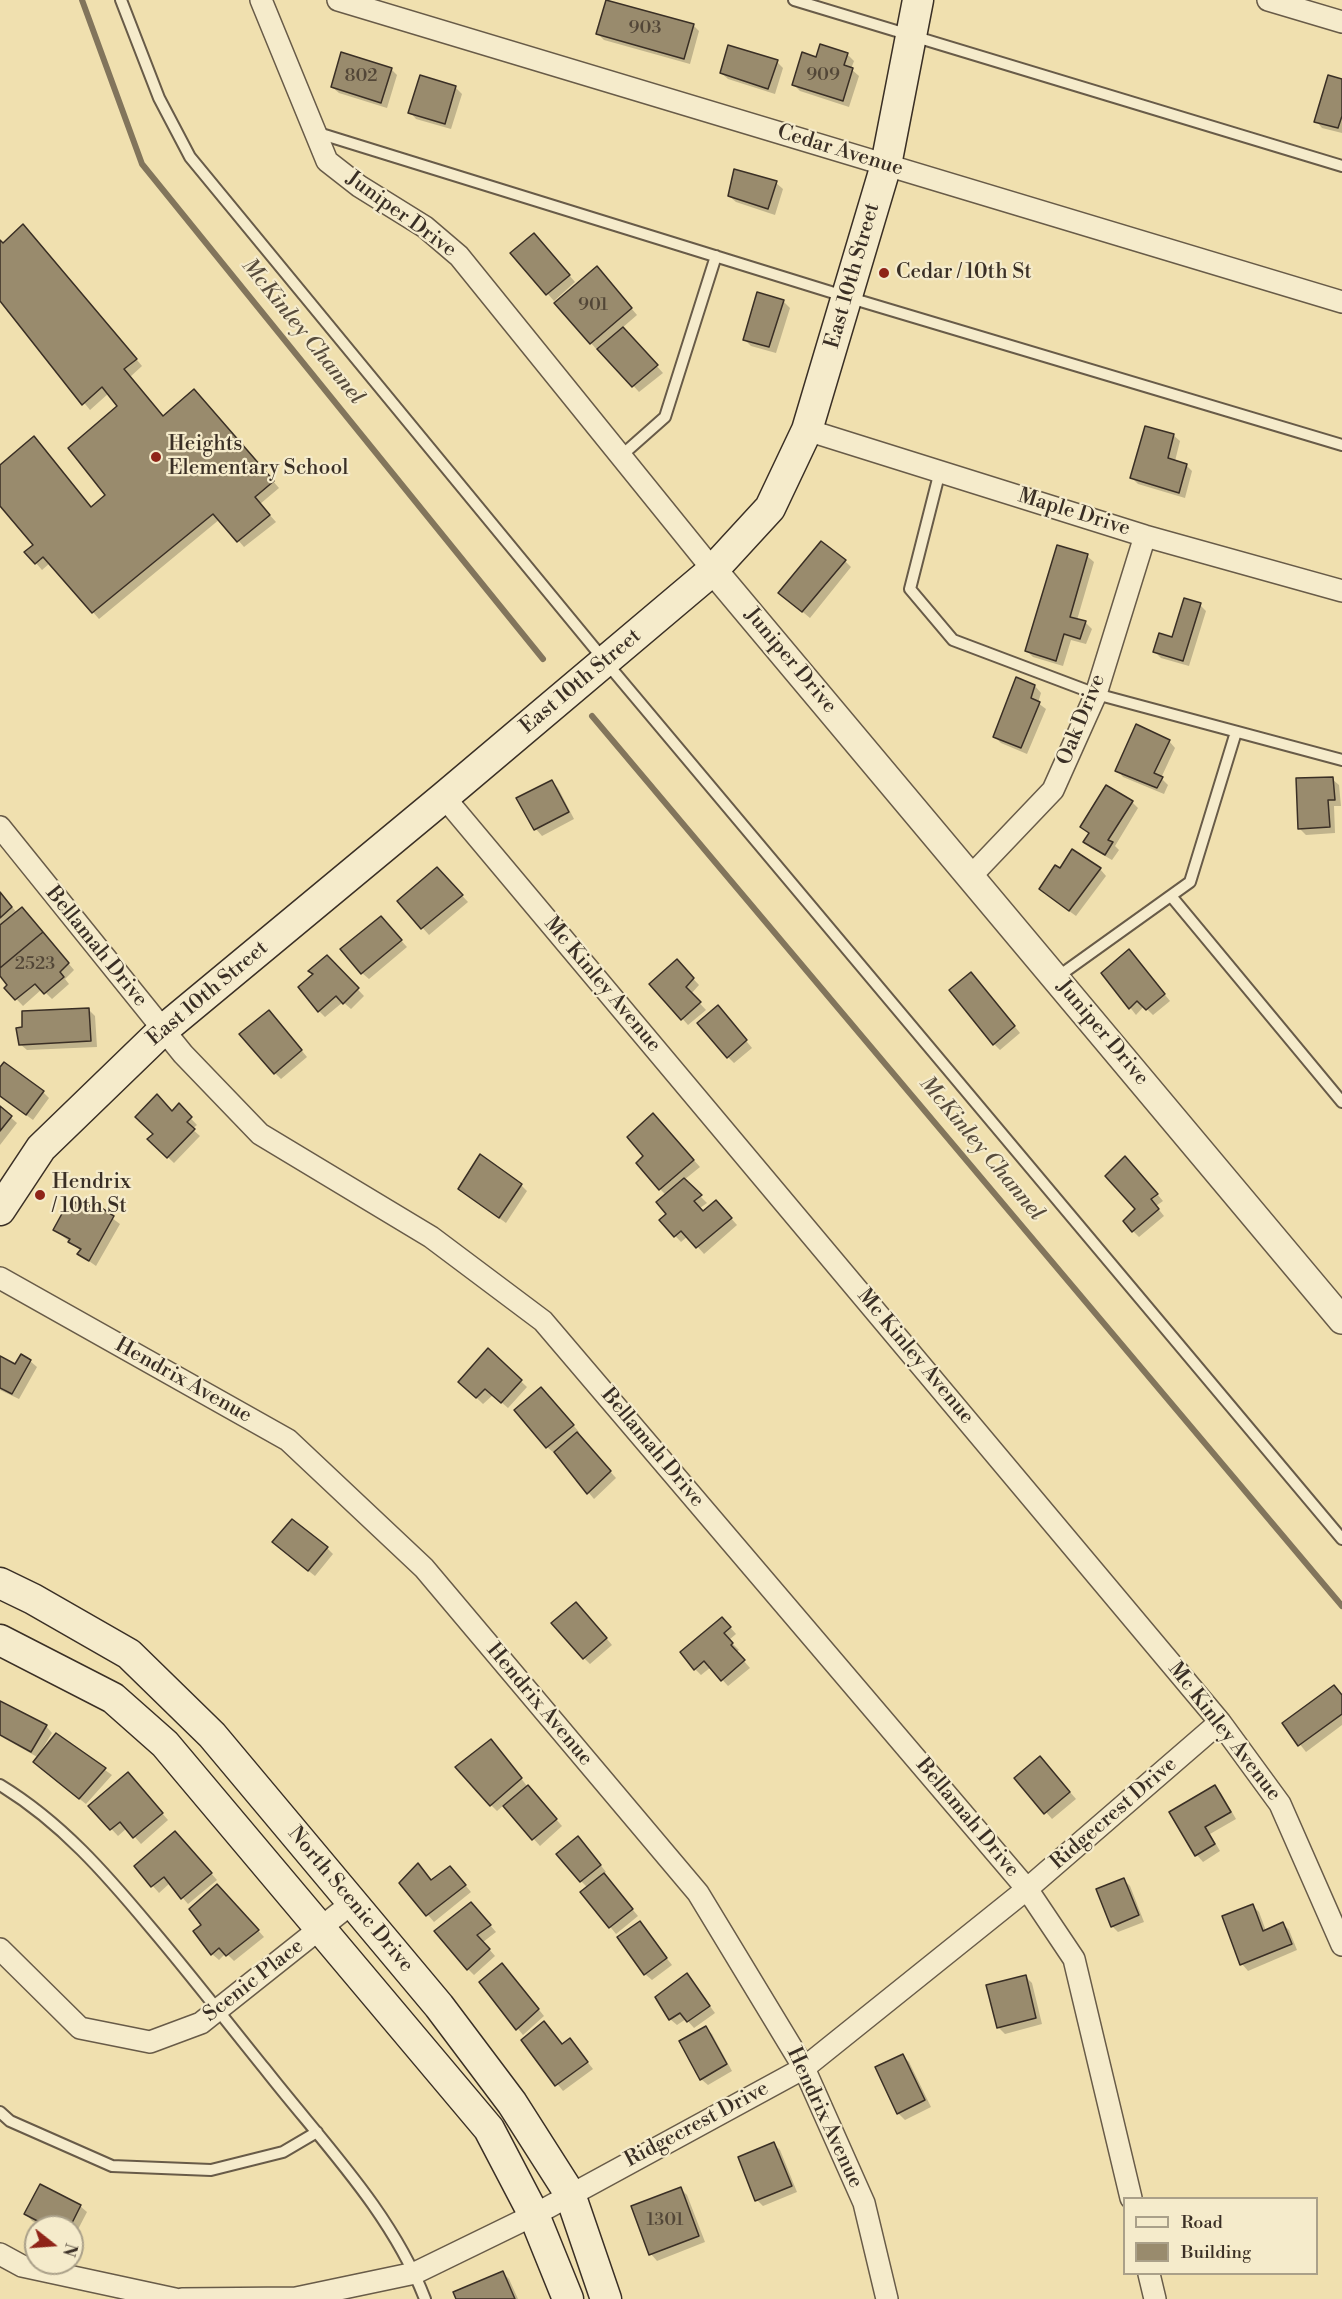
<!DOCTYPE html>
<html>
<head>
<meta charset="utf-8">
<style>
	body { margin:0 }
	#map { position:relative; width:1342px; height:2299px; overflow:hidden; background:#f0e0af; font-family:"Libre Bodoni",serif }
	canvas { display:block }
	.legend { position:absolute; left:1123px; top:2197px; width:195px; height:78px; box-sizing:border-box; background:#f5ebcb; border:2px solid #aaa089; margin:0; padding:8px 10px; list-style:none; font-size:18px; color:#3a2f25 }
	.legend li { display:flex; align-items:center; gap:12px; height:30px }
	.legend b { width:30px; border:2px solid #aaa089 }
	.north { position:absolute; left:24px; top:2215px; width:60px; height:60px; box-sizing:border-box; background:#f5ebcb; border:2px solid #aaa089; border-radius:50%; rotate:107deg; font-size:16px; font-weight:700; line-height:24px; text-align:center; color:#3a2f25 }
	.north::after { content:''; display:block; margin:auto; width:21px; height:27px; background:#8f2418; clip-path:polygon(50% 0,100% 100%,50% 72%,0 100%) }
</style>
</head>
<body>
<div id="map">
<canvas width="1342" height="2299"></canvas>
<ul class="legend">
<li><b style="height:8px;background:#f5ebcb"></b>Road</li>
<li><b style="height:16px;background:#998b6d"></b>Building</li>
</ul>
<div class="north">N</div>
</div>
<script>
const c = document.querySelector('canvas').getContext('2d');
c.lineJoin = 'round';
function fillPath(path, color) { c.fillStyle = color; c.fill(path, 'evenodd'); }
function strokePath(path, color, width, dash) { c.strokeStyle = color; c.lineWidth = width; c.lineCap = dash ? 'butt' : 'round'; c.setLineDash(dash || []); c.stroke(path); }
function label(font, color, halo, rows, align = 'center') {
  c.font = font + ' "Libre Bodoni",serif'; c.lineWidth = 4.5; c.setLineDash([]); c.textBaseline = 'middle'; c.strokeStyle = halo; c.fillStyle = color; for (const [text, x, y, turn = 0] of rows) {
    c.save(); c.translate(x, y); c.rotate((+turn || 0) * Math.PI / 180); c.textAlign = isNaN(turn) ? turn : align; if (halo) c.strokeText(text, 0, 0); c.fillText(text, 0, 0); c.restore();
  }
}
const shadow = new Path2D(`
	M693 25 699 31 690 64 604 40 597 33Z
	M847 54 854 61 851 69 859 76 849 107 800 91 794 85 817 59Z
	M777 62 783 68 775 94 728 79 721 73Z
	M391 69 397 75 387 108 339 93 332 87Z
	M1342 80V133L1322 128 1316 121Z
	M455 87 462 94 451 129 416 119 410 112Z
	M735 171 776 183 783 189 775 215 736 202 729 196Z
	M30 232 142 366 130 377 164 418 200 398 279 488 260 504 276 522 244 547 220 519 99 619 50 563 42 570 36 563 35 545 0 503V467L92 508 107 495 119 406 109 393 90 410 0 299V240L4 245Z
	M540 241 575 282 554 301 512 253Z
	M603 275 637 315 622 328 663 373 639 392 599 348 597 350 591 343 556 304Z
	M783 301 790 308 776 353 751 346 745 340Z
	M1173 435 1180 441 1175 461 1186 465 1192 471 1185 498 1138 484 1132 478Z
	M1087 556 1094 562 1077 620 1086 623 1092 629 1086 644 1071 640 1063 666 1033 657 1026 650Z
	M845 561 851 567 810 618 780 593Z
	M1200 605 1206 611 1189 666 1161 658 1155 652 1173 638Z
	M1035 686 1041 693 1038 703 1046 709 1027 754 1001 743 995 737Z
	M1169 741 1175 748 1161 778 1168 785 1164 794 1123 777 1117 770Z
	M1332 779 1339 785 1341 806H1334L1335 833 1306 835 1300 829Z
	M552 781 558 788 574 819 542 836 536 829 519 798Z
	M1132 802 1138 808 1115 846 1119 850 1112 860 1091 848 1085 842 1090 834 1082 827Z
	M1100 869 1106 876 1076 916 1047 895 1061 870Z
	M444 876 468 902 429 935 399 901Z
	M0 892 17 913 28 915 74 970 65 979 69 984 52 999 42 989 23 1006 6 988 9 985 0 974Z
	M387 925 407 947 369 979 362 973Z
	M327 957 364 996 351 1009 343 1002 325 1017 319 1011 314 975Z
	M1135 958 1170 1001 1153 1015 1144 1006 1136 1015 1103 973Z
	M677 961 699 985 691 994 706 1010 688 1025 652 984Z
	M977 980 1020 1033 1000 1050 994 1044Z
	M89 1010 95 1016 97 1047 27 1050 20 1044 24 1029Z
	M724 1014 752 1048 734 1063 728 1057Z
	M275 1018 307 1057 281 1079 275 1073Z
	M0 1070 43 1092 49 1098 33 1120 0 1096Z
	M179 1106 197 1125 192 1129 200 1136 174 1163 149 1139Z
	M0 1108 17 1123 0 1145Z
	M659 1121 700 1167 684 1180 707 1203 700 1208 703 1213 722 1208 737 1225 704 1254 688 1236 681 1242 661 1221 668 1214 666 1195 660 1189 645 1156Z
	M1132 1164 1163 1201 1156 1206 1164 1216 1139 1237 1133 1231 1137 1209Z
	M521 1185 527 1191 506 1223 460 1189Z
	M93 1204 120 1224 96 1266 79 1254 81 1251 55 1230 87 1212Z
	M488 1350 527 1387 508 1408 493 1395 483 1404 466 1388Z
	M0 1357 16 1367 30 1361 37 1367 19 1399 0 1390Z
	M548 1395 579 1432 577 1434 616 1478 594 1499 555 1452 554 1453 547 1447 516 1411Z
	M280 1548H327L333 1554 315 1576Z
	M583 1610 612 1645 590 1664 584 1658Z
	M728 1625 736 1634 729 1640 739 1650 736 1652 750 1668 728 1686 711 1667 701 1675 695 1669Z
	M1342 1695V1725L1306 1752 1284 1724Z
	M0 1702 46 1726 52 1733 41 1751 43 1752 56 1735 112 1775 86 1804 41 1769 39 1758 0 1736Z
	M497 1747 527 1786 562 1826 540 1846 504 1805 497 1811 491 1805Z
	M1046 1764 1076 1799 1052 1819 1016 1778Z
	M134 1781 168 1820 141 1844 127 1828 118 1836 90 1806Z
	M1215 1787 1221 1793 1236 1819 1210 1834 1220 1851 1203 1862 1197 1855 1171 1813Z
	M182 1840 217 1880 188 1904 170 1883 159 1893 136 1867Z
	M584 1844 606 1872 603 1874 638 1916 616 1934 582 1892 588 1888 581 1881Z
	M456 1874 471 1892 434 1922 401 1883 432 1882Z
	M1124 1880 1130 1886 1144 1922 1118 1932 1112 1926Z
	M224 1892 264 1937 234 1961 226 1953 219 1960 212 1954 203 1925Z
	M1253 1906 1259 1912 1266 1931 1282 1923 1289 1930 1297 1950 1248 1971 1242 1964Z
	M477 1910 496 1932 483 1942 495 1956 474 1975 468 1969Z
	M639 1923 672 1965 652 1980 645 1974Z
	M508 1971 544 2016 523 2035 481 1983Z
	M687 1975 715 2013 694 2028 686 2019 677 2025 670 2019Z
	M1026 1977 1032 1983 1042 2024 1005 2034 998 2027Z
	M706 2028 712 2034 732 2071 708 2085 701 2079Z
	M570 2040 593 2069 563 2091 523 2041 563 2046Z
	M903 2056 909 2062 931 2107 905 2120 898 2113Z
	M774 2144 780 2150 797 2192 763 2206 757 2200Z
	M681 2189 687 2195 705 2242 657 2261 651 2254Z
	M80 2206 87 2212 72 2241V2227H45L32 2221 26 2214Z
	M503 2273 509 2279 518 2299H457Z`);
const stream = new Path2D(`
	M82 0 142 164 543 659
	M592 716 1342 1606`);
const building = new Path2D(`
	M606 0 694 24 684 59 596 34Z
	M820 44 848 53 844 65 853 68 843 101 792 85 802 52 816 57Z
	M728 45 778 60 768 89 720 73Z
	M341 52 392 68 381 103 331 87Z
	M420 75 456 86 445 124 408 113Z
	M1328 75 1342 79V116L1338 128 1314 122Z
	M734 169 777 181 768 209 728 196Z
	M23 224 137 359 124 369 163 416 194 389 274 481 255 497 270 515 237 542 213 514 92 613 43 557 35 564 24 552 33 545 0 506V465L34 436 91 507 105 495 68 448 117 406 102 387 82 405 0 301V240L3 243Z
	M534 233 570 275 546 295 510 253Z
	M597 266 632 308 590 344 554 303Z
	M757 292 784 300 769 347 743 340Z
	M623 327 658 365 632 387 597 349Z
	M1145 426 1174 434 1168 458 1187 464 1179 493 1130 478Z
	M821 541 846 560 802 612 778 593Z
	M1057 545 1088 554 1070 617 1086 621 1080 639 1064 634 1056 661 1025 651Z
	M1184 598 1201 603 1183 661 1153 652 1159 633 1172 637Z
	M1016 677 1035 685 1031 698 1040 702 1021 748 993 737Z
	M1136 724 1170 740 1154 773 1163 777 1157 788 1115 771Z
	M1333 777 1335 800H1328L1330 827 1298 829 1296 778Z
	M552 780 569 812 534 830 516 798Z
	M1106 785 1133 801 1108 840 1113 842 1105 855 1083 842 1089 833 1080 827Z
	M1072 849 1101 868 1069 911 1039 889 1055 865 1060 868Z
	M437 867 463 895 421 929 397 901Z
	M0 892 12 907 0 918Z
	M22 907 43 932 0 968V925Z
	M381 916 402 940 361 974 340 949Z
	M43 932 69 963 60 972 64 977 44 994 35 984 15 1000 4 988 7 985 0 976V968Z
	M1129 949 1165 994 1146 1010 1137 1001 1129 1009 1101 973Z
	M327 955 359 988 343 1004 336 996 318 1012 298 987 313 974 308 971Z
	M677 959 694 978 686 987 701 1002 681 1020 649 984Z
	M971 972 1015 1026 993 1045 949 990Z
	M718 1005 747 1040 727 1058 697 1023Z
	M89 1008 91 1041 19 1045 16 1028 22 1027V1011Z
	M269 1010 302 1050 274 1074 239 1034Z
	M4 1062 44 1091 26 1115 0 1096V1067Z
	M157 1094 172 1111 179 1103 192 1117 187 1122 195 1129 167 1158 147 1139 153 1134 135 1117Z
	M0 1106 12 1116 0 1131Z
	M653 1113 694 1160 659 1190 636 1163 643 1156 627 1137Z
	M480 1154 522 1184 499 1218 458 1189Z
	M1125 1156 1158 1194 1151 1199 1159 1209 1132 1232 1123 1221 1135 1209 1105 1176Z
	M684 1178 702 1195 694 1201 703 1211 716 1200 732 1218 696 1248 681 1231 674 1237 659 1220 666 1214 656 1202Z
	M70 1199 87 1210 92 1202 114 1216 89 1261 77 1254 81 1249 68 1242 70 1239 53 1230Z
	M488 1348 522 1380 501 1403 485 1389 476 1398 458 1382Z
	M21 1354 31 1360 12 1394 0 1388V1356L15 1364Z
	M541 1387 574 1425 546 1448 514 1410Z
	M577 1432 611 1471 587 1494 554 1452Z
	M292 1519 328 1547 308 1571 272 1542Z
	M576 1602 607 1638 583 1659 551 1623Z
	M722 1617 731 1627 724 1633 733 1643 731 1645 745 1660 721 1681 704 1661 694 1670 680 1652Z
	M1334 1685 1342 1695V1714L1298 1746 1282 1723Z
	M0 1701 47 1725 31 1752 0 1735Z
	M56 1733 106 1768 79 1799 33 1762Z
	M491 1739 522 1778 490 1806 455 1767Z
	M1040 1756 1070 1792 1044 1814 1014 1778Z
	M128 1772 163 1813 133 1838 120 1822 110 1830 88 1806Z
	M528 1785 557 1819 532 1840 503 1806Z
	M1215 1785 1231 1812 1205 1827 1215 1844 1195 1856 1169 1812Z
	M175 1831 212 1873 181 1899 164 1877 151 1887 134 1866Z
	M578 1836 601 1865 580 1882 556 1854Z
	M418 1863 431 1880 450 1866 466 1885 426 1916 399 1883Z
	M604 1873 633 1909 609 1928 580 1892Z
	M1124 1878 1139 1915 1111 1927 1096 1889Z
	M217 1884 259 1930 226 1956 219 1948 211 1955 193 1931 201 1925 189 1909Z
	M471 1902 491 1925 477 1935 490 1949 467 1970 434 1931Z
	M1253 1904 1263 1931 1283 1922 1292 1944 1240 1965 1222 1916Z
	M640 1921 667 1958 644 1975 617 1937Z
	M502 1963 539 2009 516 2030 479 1982Z
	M687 1973 710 2006 687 2022 680 2013 669 2020 655 1997Z
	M1026 1975 1036 2018 997 2028 986 1985Z
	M544 2021 562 2044 570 2038 588 2062 555 2086 521 2040Z
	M706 2026 727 2064 700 2080 679 2041Z
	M903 2054 925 2100 897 2114 875 2067Z
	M774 2142 792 2186 755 2201 738 2157Z
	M40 2184 81 2205 70 2227H49L24 2214Z
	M681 2187 699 2236 649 2255 631 2206Z
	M503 2271 515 2299H456L453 2292Z`);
const service = new Path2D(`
	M121 0 159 98 190 157 605 661 1342 1539
	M794 0 1342 166
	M315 132 847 297 1342 445
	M621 456 665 417 716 256
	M940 471 910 589 953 640 1096 694 1342 760
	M1171 896 1342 1102
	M1056 978 1190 882 1236 732
	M0 1785C61 1822 106 1874 151 1928 190 1974 227 2022 265 2069 322 2142 391 2211 425 2299
	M0 2112 10 2121 112 2166 211 2170 283 2152 317 2132`);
const minor = new Path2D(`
	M261 0 327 161 359 186 425 227 459 256 713 570
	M338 0 1342 302
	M1268 0 1342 22
	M807 430 1145 536 1342 591
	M444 797 1220 1722 1280 1804 1342 1945
	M0 827 183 1054 260 1134 431 1237 543 1321 1027 1889 1074 1959 1131 2198
	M971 876 1053 790 1096 694 1145 536
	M0 1278 288 1440 424 1568 698 1893 804 2068 864 2203 887 2299
	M0 1949 80 2028 150 2042 201 2023 352 1903
	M0 2254 22 2266 175 2299
	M1149 2274 1155 2299
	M182 2299 296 2298 415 2273 534 2215 804 2068 1027 1889 1220 1722`);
const tertiary = new Path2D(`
	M713 570 1342 1320`);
const secondary = new Path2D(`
	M0 1210 41 1148 163 1030 444 797 713 570 770 508 807 430 886 165 918 0
	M0 1583 33 1599 129 1654 212 1735 439 2006 512 2103 570 2194 606 2299
	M0 1640 113 1698 165 1744 489 2129 534 2215 568 2299`);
const markers = [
	[884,273,6,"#8f2418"],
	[156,457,6,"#8f2418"],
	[40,1195,6,"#8f2418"]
];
const numberNames = [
	["903",645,29],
	["909",823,76],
	["802",361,77],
	["901",593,306],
	["2523",35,965],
	["1301",665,2221]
];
const streetNames = [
	["Cedar Avenue",840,151,17],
	["Juniper Drive",401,215,36],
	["East 10th Street",853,276,-74],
	["Maple Drive",1074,513,17],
	["Juniper Drive",790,661,50],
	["East 10th Street",581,682,-40],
	["Oak Drive",1082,720,-68],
	["Bellamah Drive",96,947,51],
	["Mc Kinley Avenue",602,985,50],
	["East 10th Street",208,994,-40],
	["Juniper Drive",1102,1033,50],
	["Mc Kinley Avenue",915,1357,50],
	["Hendrix Avenue",183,1381,29],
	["Bellamah Drive",652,1448,50],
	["Hendrix Avenue",539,1705,50],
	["Mc Kinley Avenue",1224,1732,52],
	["Ridgecrest Drive",1114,1814,-41],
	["Bellamah Drive",967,1818,50],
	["North Scenic Drive",350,1900,50],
	["Scenic Place",254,1981,-38],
	["Hendrix Avenue",824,2118,65],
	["Ridgecrest Drive",697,2125,-28]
];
const poiNames = [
	["Cedar / 10th St",896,273],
	["Heights",168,445],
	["Elementary School",168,469],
	["Hendrix",52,1183],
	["/ 10th St",52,1207]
];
const waterNames = [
	["McKinley Channel",302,332,51],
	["McKinley Channel",981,1149,50]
];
fillPath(shadow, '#0003');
strokePath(stream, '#82755c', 6);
fillPath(building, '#998b6d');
strokePath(building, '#3a2f25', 1.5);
strokePath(service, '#685b48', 14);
strokePath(minor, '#685b48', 24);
strokePath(tertiary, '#685b48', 30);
strokePath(secondary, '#3a2f25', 33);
strokePath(service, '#f5ebcb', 10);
strokePath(minor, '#f5ebcb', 21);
strokePath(tertiary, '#f5ebcb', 27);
strokePath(secondary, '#f5ebcb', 30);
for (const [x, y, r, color] of markers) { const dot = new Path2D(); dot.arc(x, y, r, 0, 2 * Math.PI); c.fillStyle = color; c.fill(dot); strokePath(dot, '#f5ebcb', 2); }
label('18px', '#524637', null, numberNames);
label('21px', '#3a2f25', '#f5ebcb', streetNames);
label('21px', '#3a2f25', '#f5ebcb', poiNames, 'left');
label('italic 22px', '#584c3c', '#f5ebcb', waterNames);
</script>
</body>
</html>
